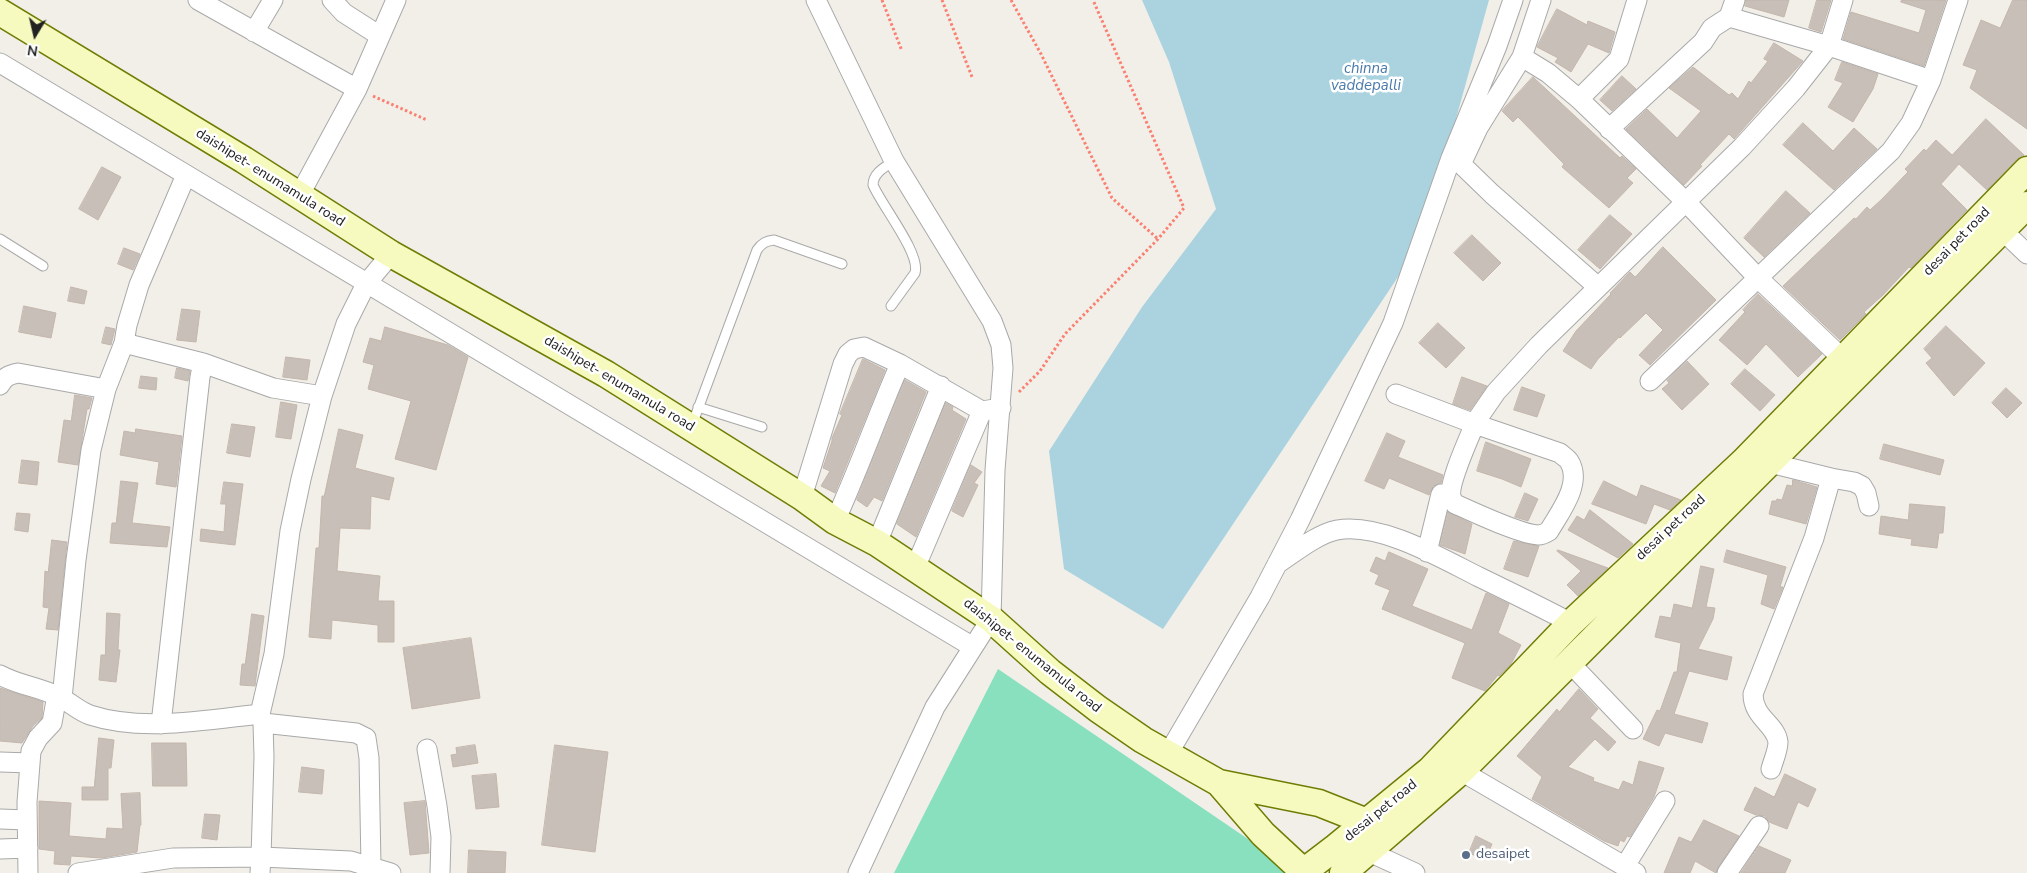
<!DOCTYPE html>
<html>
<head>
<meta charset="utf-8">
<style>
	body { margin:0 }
	#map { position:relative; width:2027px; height:873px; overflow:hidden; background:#f2efe9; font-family:"Nunito Sans",sans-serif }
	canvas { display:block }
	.north { position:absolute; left:10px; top:10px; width:50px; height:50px; -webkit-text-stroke:4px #fff; paint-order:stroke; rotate:189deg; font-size:14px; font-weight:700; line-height:20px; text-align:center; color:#222 }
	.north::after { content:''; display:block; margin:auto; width:18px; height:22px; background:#222; clip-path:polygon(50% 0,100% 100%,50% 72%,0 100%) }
</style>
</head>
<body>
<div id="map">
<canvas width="2027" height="873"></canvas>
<div class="north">N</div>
</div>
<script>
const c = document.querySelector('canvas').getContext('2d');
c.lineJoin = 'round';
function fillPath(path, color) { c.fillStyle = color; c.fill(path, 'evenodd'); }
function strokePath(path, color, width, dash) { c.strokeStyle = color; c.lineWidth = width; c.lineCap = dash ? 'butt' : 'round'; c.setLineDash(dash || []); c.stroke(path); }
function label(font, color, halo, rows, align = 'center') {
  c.font = font + ' "Nunito Sans",sans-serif'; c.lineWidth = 5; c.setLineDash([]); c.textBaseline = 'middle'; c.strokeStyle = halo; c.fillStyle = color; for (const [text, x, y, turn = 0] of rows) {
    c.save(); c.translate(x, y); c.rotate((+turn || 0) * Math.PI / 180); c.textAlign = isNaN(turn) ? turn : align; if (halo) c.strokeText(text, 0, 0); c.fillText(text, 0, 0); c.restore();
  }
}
const pitch = new Path2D(`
	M998 669 1298 873H894Z`);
const water = new Path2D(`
	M1142 0H1489L1422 241 1163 629 1064 569 1049 451 1142 307 1216 209 1169 62Z`);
const building = new Path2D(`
	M1746 0H1789L1784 17 1745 6Z
	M1817 0H1831L1821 32 1809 28Z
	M1902 0H1946L1924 66 1843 39 1851 12 1919 33 1926 10 1901 2Z
	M2013 0H2027V129L1970 88 1977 70 1963 65 1981 20 2000 28Z
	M1557 9 1587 25 1588 21 1615 32 1609 53 1588 44 1571 72 1555 62 1558 58 1537 47Z
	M1774 43 1803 61 1734 139 1729 134 1700 165 1702 166 1684 185 1626 129 1647 109 1677 138 1701 111 1669 88 1693 67 1729 95 1732 93 1738 99 1749 81 1751 83 1768 61 1764 59Z
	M1842 62 1878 74 1873 89 1853 122 1828 107 1843 83 1835 80Z
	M1622 76 1636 89 1612 111 1600 100Z
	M1533 77 1620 158 1622 156 1636 169 1627 178 1633 183 1609 208 1562 167 1564 164 1518 117 1513 122 1502 111Z
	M1986 119 2024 155 2016 160 1987 190 1959 164 1941 184 1967 210 1911 268 1909 267 1883 295 1864 312 1866 314 1840 340 1783 286 1854 218 1856 219 1867 207 1870 210 1882 199 1908 172 1905 169 1924 149 1926 151 1936 140 1952 155Z
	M1803 123 1833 151 1854 128 1877 149 1834 190 1783 145Z
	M102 167 121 177 98 220 79 209Z
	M1786 191 1810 213 1764 257 1744 238Z
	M1610 215 1632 234 1600 269 1578 250Z
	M1472 235 1501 263 1483 281 1454 253Z
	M1663 247 1716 300 1650 365 1639 355 1663 330 1646 313 1620 338 1619 337 1598 359 1591 369 1563 351 1576 331 1611 294 1610 293 1630 272 1635 277Z
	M124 248 140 254 133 270 118 264Z
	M71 287 87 291 84 304 68 301Z
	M1758 294 1822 354 1798 377 1766 344 1747 365 1719 340 1745 312 1743 310Z
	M24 306 56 313 51 338 19 332Z
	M182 309 200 311 196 342 177 340Z
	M1438 323 1465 348 1446 368 1419 343Z
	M1946 326 1985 363 1954 396 1926 363 1932 358 1924 349Z
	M106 327 115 329 111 345 102 343Z
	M385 327 448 345 468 357 436 470 395 459 411 401 368 389 374 365 363 362 370 338 381 341Z
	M286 357 310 360 307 380 283 377Z
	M863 359 885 370 835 493 821 486 830 471 823 468 832 441V438L842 415 840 414Z
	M1687 361 1709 384 1682 410 1662 389 1669 383 1667 380Z
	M177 368 190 371 188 381 175 378Z
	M1745 369 1775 395 1760 411 1731 384Z
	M141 376 157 378 156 390 139 388Z
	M1462 377 1487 386 1470 410 1453 404Z
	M905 380 926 392 882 501 874 497 867 507 857 500Z
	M1522 387 1545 395 1537 417 1514 410Z
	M2006 388 2022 403 2007 418 1992 403Z
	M75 395 92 398 89 409H87L78 465 58 462 64 420 71 421Z
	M281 402 297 405 291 439 276 437Z
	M946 403 953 407 952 410 966 419 916 537 897 524Z
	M232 424 255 427 250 457 227 453Z
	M136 429 182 436 176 487 156 484 159 462 120 455 124 431 135 433Z
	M339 429 363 435 355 468 394 478 389 500 371 496 370 529 340 528 337 571 380 576 378 601H394V642H378V625L332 620 331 639 309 637 316 548H319L322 496H324Z
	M1387 433 1405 441 1398 457 1443 475 1441 483 1433 486 1429 495 1389 478 1384 489 1365 481Z
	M1486 442 1531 459 1521 487 1502 479 1477 471Z
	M1884 444 1944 460 1940 475 1880 459Z
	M22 460 39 462 37 485 19 483Z
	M971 465 982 472 974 483 978 485 963 517 952 511Z
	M1793 480 1817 487 1806 524 1769 514 1772 501H1776L1777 499 1782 500 1787 485 1792 486Z
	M121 481 138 483 132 523 170 527 167 547 110 543 112 523H116Z
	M1604 481 1637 497 1641 485 1681 500 1670 510 1654 504 1646 524 1592 504Z
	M224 482 243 484 235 545 200 541 201 529 224 532 226 504H221Z
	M1525 493 1538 499 1528 521 1515 517Z
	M1910 504 1945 507 1943 533H1939L1937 548 1911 545 1912 539 1879 534 1881 516 1908 520Z
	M1590 510 1633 544 1618 558 1568 530 1577 516 1584 520Z
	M1448 512 1472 524 1465 554 1440 545Z
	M17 513 30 514 28 532 15 530Z
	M52 540 67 542 58 630 46 629 49 608 43 607 45 571 48 572Z
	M1514 541 1539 546 1528 577 1504 569Z
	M1558 550 1608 568 1578 596 1567 585 1581 571 1557 551Z
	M1727 550 1786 567 1780 587H1783L1774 609 1761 604 1768 575 1724 562Z
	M1389 552 1428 569 1412 606 1472 630 1486 593 1509 604 1498 633 1521 645 1511 664 1499 676 1498 675 1485 691 1452 678 1465 643 1382 609 1390 590 1375 584 1379 575 1370 571 1376 557 1385 561Z
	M1701 566 1714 569 1706 607 1715 608 1713 619 1698 649 1732 657 1727 680 1689 671 1674 714 1708 723 1702 743 1665 733 1659 746 1643 739 1657 710 1660 711 1674 672H1677L1681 643 1655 637 1660 616 1671 618 1674 604 1692 608Z
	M107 613 120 614 118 650H120L116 682 99 680 101 655H105Z
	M252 614 264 616 255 686 240 685 242 664H245Z
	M471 638 480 698 412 709 403 648Z
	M0 688 43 702 42 718 33 726 22 743 0 741Z
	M1579 689 1598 709 1590 718 1616 742 1608 751 1595 739 1568 767 1594 778 1593 781 1619 790 1623 781 1633 785 1639 761 1664 768 1654 797 1630 837 1627 836 1624 842 1620 840 1618 846 1604 841 1532 799 1542 777 1517 756 1557 709 1559 712Z
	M99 738 114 740 111 768H108V800H82V787H94Z
	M152 743H186L187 786H153Z
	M475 745 478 763 453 767 451 755 457 754 456 748Z
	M555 745 608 752 595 852 542 845Z
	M302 767 324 770 322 794 299 792Z
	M496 774 499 807 476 809 472 776Z
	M1785 774 1816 789 1808 807 1798 802 1787 829 1769 822 1765 816 1756 815 1744 810 1755 787 1774 797Z
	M140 793 141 825H140L137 852 102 858 71 856 70 865 54 864 55 851 39 849V801L71 803 69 836 106 839 107 828 123 829 121 794Z
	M425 801 429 853 410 855 404 803Z
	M205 814 220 815 217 840 202 838Z
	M1704 820 1739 836 1718 867 1716 873 1695 861 1690 873H1664L1679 837 1691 842Z
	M1476 836 1492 844 1485 860 1469 853Z
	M1759 846 1791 860 1785 873H1741Z
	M469 850 506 852 505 873H468Z`);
const path = new Path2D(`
	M882 0 902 51
	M942 0 972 77
	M1011 0 1041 54 1112 198 1158 239
	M373 96 427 120
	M1019 392 1040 371 1065 334 1158 239 1184 208 1093 0`);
const lane = new Path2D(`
	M0 239 43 266
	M891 306 915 273C921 254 882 206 873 185 873 173 885 167 894 161
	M698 407 762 427
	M692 425 757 250C762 243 766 241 774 240L842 264`);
const street = new Path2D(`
	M198 0 357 89
	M332 0 344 13 380 36
	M816 0 894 161 992 321 1001 345 1003 368 995 470 991 619 935 707 858 873
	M1729 17 1829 46 1931 80
	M254 32 273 0
	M1522 57 1548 73 1579 99 1687 203 1757 277 1843 359
	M0 63 973 647
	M1579 99 1619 59 1637 0
	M1609 129 1703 42 1712 28 1729 17 1735 0
	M1451 158 1461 164 1492 194 1598 287
	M1463 160 1478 128 1522 57 1541 0
	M299 196 357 89 396 0
	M2002 230 2027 254
	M124 343 203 363
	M1650 381 1891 151 1911 123 1931 80 1958 0
	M0 385C4 377 9 375 18 373L106 389
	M1396 394 1475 424 1560 453C1563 456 1567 458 1569 461 1583 483 1560 512 1549 531 1546 533 1543 535 1538 535 1519 534 1474 512 1455 504 1454 502 1452 500 1451 497 1448 483 1470 436 1476 421L1496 392 1539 345 1742 147 1796 88 1829 46 1843 0
	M1770 463 1831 478 1854 482 1862 486 1866 493 1869 506
	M802 497 843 364 848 354 854 349 864 347 900 364 982 411 1001 408
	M835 521C859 469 877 416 900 364
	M877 543 941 386
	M1427 552 1441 494
	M1277 564C1294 553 1317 534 1337 530 1380 522 1441 558 1479 577 1510 592 1541 607 1571 623
	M915 568 982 411
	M1569 662 1633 729
	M0 675C18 685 39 687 57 696 69 701 78 711 90 715 142 732 206 720 260 714L263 723 264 757 261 857 173 858 78 873
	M62 698 76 560 91 450 106 389 124 343 127 325 139 285 186 175
	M260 714 274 654 290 531 301 479 322 396 346 324 366 284 391 254
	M263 723 356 733 366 738 369 758 371 866
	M161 724 200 377 203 363 273 388 322 396
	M427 749 437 806 441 837 440 873
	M1168 754 1260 597 1300 520 1393 323 1451 158 1497 46 1513 0
	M0 762 30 763
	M1771 769C1773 761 1778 751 1778 742 1776 724 1753 718 1753 694L1814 538 1831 478
	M1461 771 1636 873
	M0 819 27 820
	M0 849 28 848
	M1367 851 1415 873
	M1625 866 1665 801
	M28 873 27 802 31 751 38 738 52 723 57 695
	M260 873 261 857 351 861 391 873
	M1727 873 1759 826`);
const secondary = new Path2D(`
	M0 12 244 160 391 254 606 374 802 497 835 521 877 543 991 619 1050 672 1098 709 1143 740 1219 783 1319 803 1367 822 1383 837
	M1219 783 1263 834 1305 873
	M1302 873 1336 847 1430 770 1571 623 1744 461 2027 170
	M1343 873 1461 771 2027 205`);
const markers = [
	[1466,855,5,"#5c6f8a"]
];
const streetNames = [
	["daishipet- enumamula road",270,178,32],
	["desai pet road",1957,242,-46],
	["daishipet- enumamula road",619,384,31],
	["desai pet road",1671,528,-43],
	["daishipet- enumamula road",1032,656,39],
	["desai pet road",1381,811,-39]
];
const serviceNames = [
	["desaipet",1476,855]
];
const waterNames = [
	["chinna",1366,69],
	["vaddepalli",1366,86]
];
fillPath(pitch, '#88e0be');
fillPath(water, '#aad3df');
fillPath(building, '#c7bfb8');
strokePath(building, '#c4b6ab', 1);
strokePath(lane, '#a9a9a9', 11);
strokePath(street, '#a9a9a9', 21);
strokePath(secondary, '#707d05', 29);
strokePath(path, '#fa8072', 3, [2.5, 2.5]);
strokePath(lane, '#fff', 9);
strokePath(street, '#fff', 19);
strokePath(secondary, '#f7fabf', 26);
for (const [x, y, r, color] of markers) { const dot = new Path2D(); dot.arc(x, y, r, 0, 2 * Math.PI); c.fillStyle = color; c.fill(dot); strokePath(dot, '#fff', 2); }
label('14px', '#222', '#fff', streetNames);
label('14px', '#4e5e75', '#fff', serviceNames, 'left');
label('italic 15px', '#4a7aab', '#fff', waterNames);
</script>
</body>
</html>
